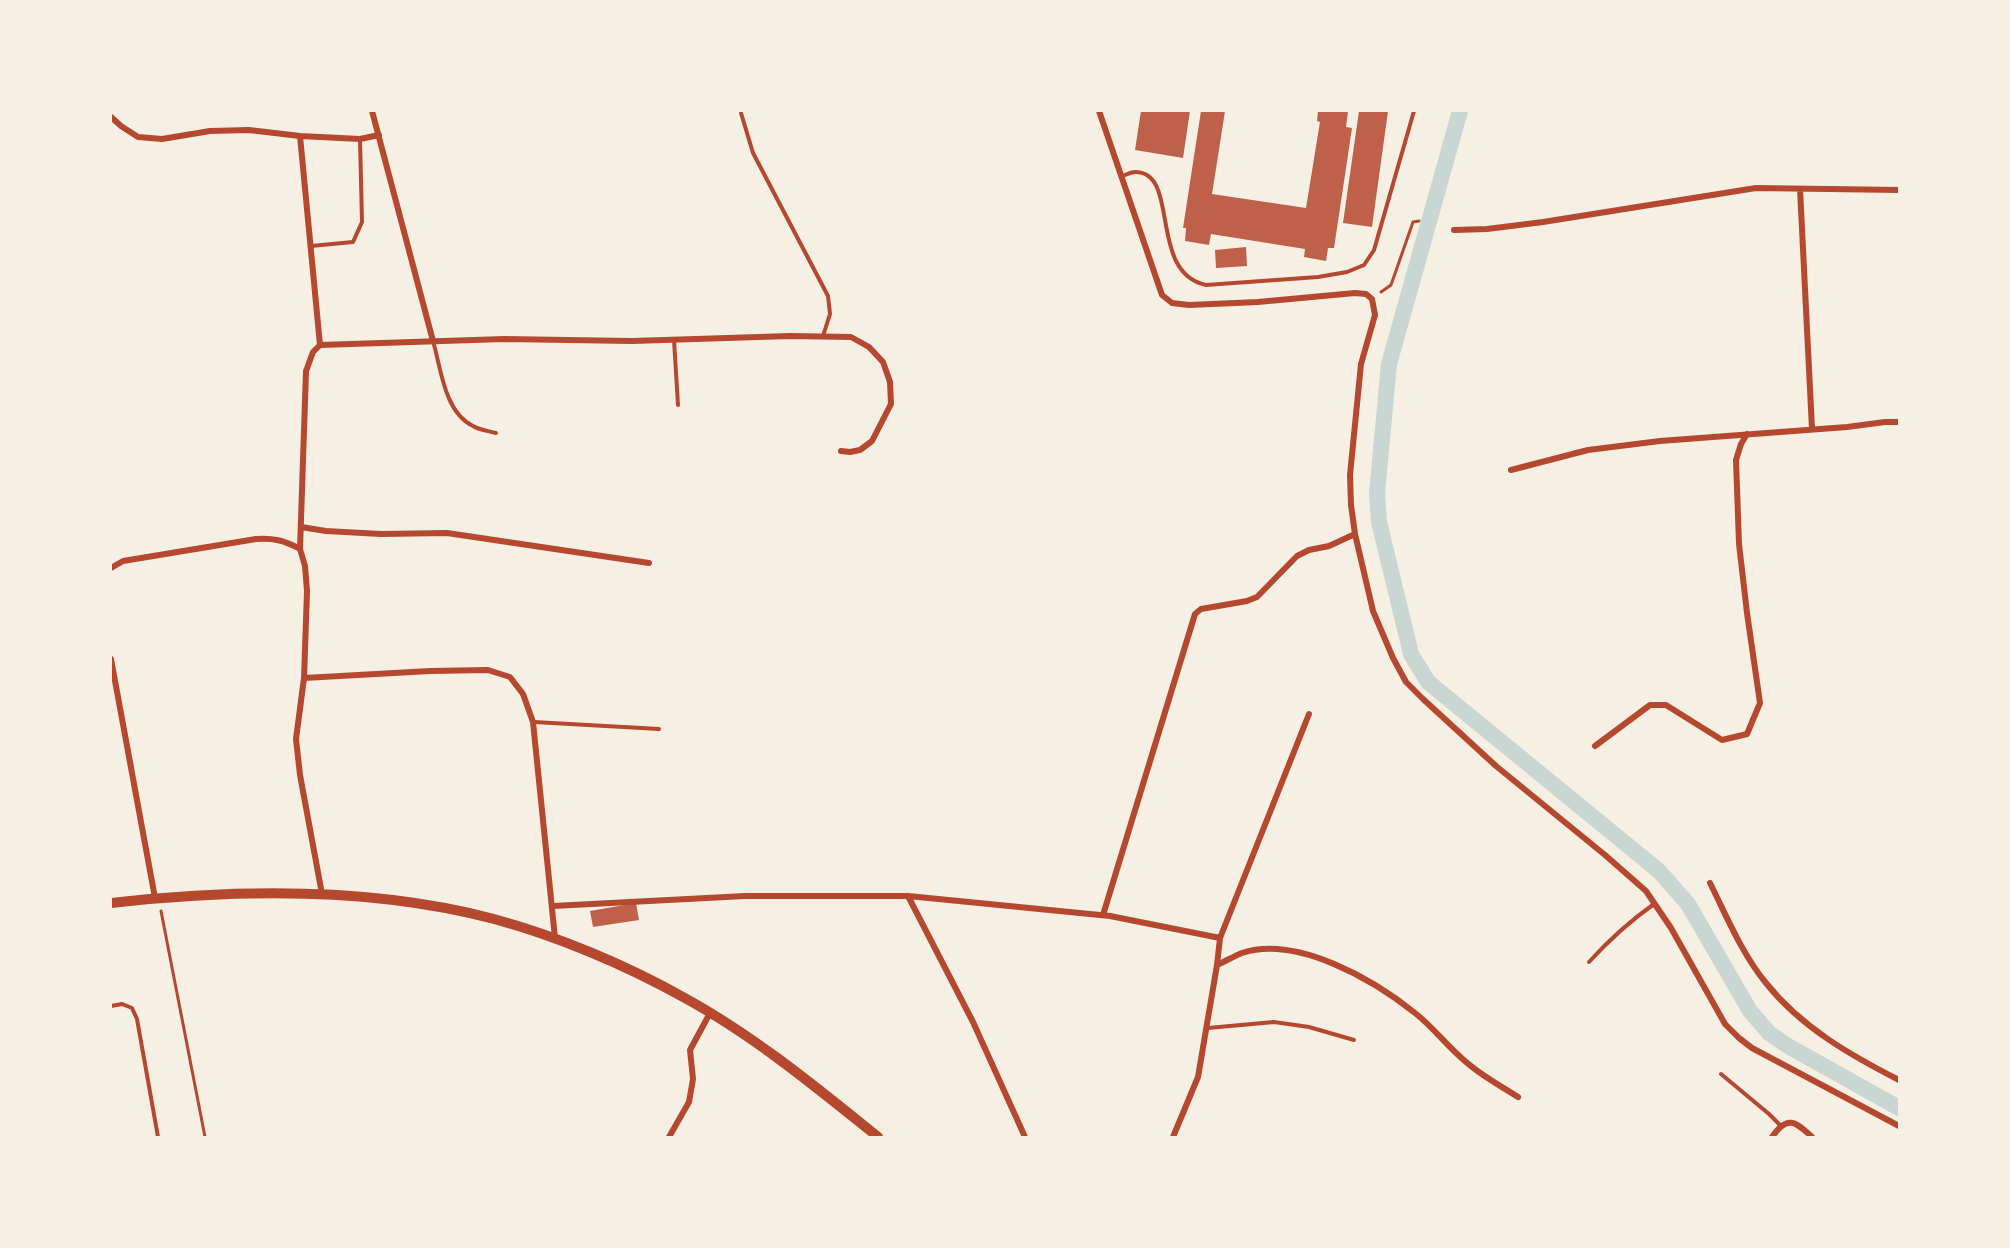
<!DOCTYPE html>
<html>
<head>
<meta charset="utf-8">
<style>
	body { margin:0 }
	#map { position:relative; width:2010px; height:1248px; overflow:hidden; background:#f6efe4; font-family:Cabin,sans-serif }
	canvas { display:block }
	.frame { position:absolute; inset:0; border:112px solid #f6efe4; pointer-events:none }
</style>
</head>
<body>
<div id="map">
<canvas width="2010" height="1248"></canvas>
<div class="frame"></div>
</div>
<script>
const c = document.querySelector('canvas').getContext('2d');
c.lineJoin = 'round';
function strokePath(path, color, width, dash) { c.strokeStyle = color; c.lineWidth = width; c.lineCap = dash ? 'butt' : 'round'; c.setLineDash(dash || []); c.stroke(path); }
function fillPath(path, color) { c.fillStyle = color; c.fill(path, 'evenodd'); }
const canal = new Path2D(`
	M1460 111 1389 364 1377 493 1379 522 1411 654 1428 682 1659 871 1688 904 1750 1011 1769 1033 1788 1046 1899 1108`);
const building = new Path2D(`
	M1141 111H1190L1183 158 1135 150Z
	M1201 111H1225L1212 194 1306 208 1320 122 1317 121 1318 111H1348L1346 127 1352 128 1334 248H1328L1326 261 1304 257 1305 249 1211 234 1209 245 1185 241 1186 228H1183Z
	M1359 111H1388L1372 227 1343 223Z
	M1246 247 1247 266 1216 268 1215 250Z
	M636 903 639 920 593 927 590 911Z`);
const path = new Path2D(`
	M1381 292 1391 285 1413 222 1419 221
	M161 911 205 1137`);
const service = new Path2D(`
	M741 113 753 153 828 296 830 314 823 336
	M1122 176C1126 175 1131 172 1135 172 1181 172 1147 272 1206 285L1318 277 1347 272 1364 265 1374 250 1414 111
	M311 246 353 242 362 222 360 139
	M674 340 678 405
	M433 341C441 368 444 412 473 426 479 430 489 431 496 433
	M534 722 659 729
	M1589 962C1609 940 1630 921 1654 904
	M111 1006 122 1004 132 1008 137 1019 158 1137
	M1208 1028 1274 1022 1309 1027 1354 1040
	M1721 1074 1769 1114 1780 1125`);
const minor = new Path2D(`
	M372 111 433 341
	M1099 111 1162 295 1172 303 1189 305 1258 302 1355 293 1366 294 1372 299 1375 315 1361 364 1350 475 1351 505 1355 534 1373 611 1393 658 1406 682 1423 699 1496 766 1605 855 1646 891 1671 928 1725 1024 1739 1038 1752 1048 1899 1126
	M111 117 121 126 138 137 162 139 210 131 249 130 300 136 360 139 379 135
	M300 136 320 345
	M1800 189 1812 429
	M1454 230 1487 229 1543 222 1756 188 1899 190
	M1511 470 1588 450 1660 441 1847 427 1885 422H1899
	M301 527 326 531 381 534 447 533 649 563
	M111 568 123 561 256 539C273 538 284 540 300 549
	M111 659 155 898
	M304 678 430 671 488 670 510 677 523 694 533 722 555 938
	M1595 746 1650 705H1666L1722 740 1747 734 1760 703 1747 613 1739 544 1736 460 1741 444 1747 434
	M1710 883C1727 917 1742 954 1766 983 1801 1027 1850 1055 1899 1080
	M322 894 300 775 296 739 304 678 307 591 305 566 300 549 306 371 313 352 320 345 504 339 632 341 790 336 851 337 869 347 883 362 890 382 891 404 872 441 860 450 850 452 841 451
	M908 896 973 1022 1025 1137
	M553 906 745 896H908L1110 916 1220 938
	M1103 915 1195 614 1201 609 1247 601 1257 597 1297 556 1309 550 1329 546 1355 534
	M1217 965C1226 961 1234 956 1242 953 1297 935 1374 980 1415 1013 1433 1027 1447 1046 1465 1061 1480 1075 1501 1086 1518 1097
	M669 1137 689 1102 693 1079 690 1050 710 1013
	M1173 1137 1198 1077 1217 965 1220 938 1309 714
	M1772 1137C1787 1115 1795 1121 1812 1137`);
const secondary = new Path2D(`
	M111 903C235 889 373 887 494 919 557 936 626 965 683 997 753 1035 816 1087 878 1137`);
strokePath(canal, '#c9d6d2', 16);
fillPath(building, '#bf614a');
strokePath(path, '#b5482f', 3);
strokePath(service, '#b5482f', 4);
strokePath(minor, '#b5482f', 6);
strokePath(secondary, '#b5482f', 10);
</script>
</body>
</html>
